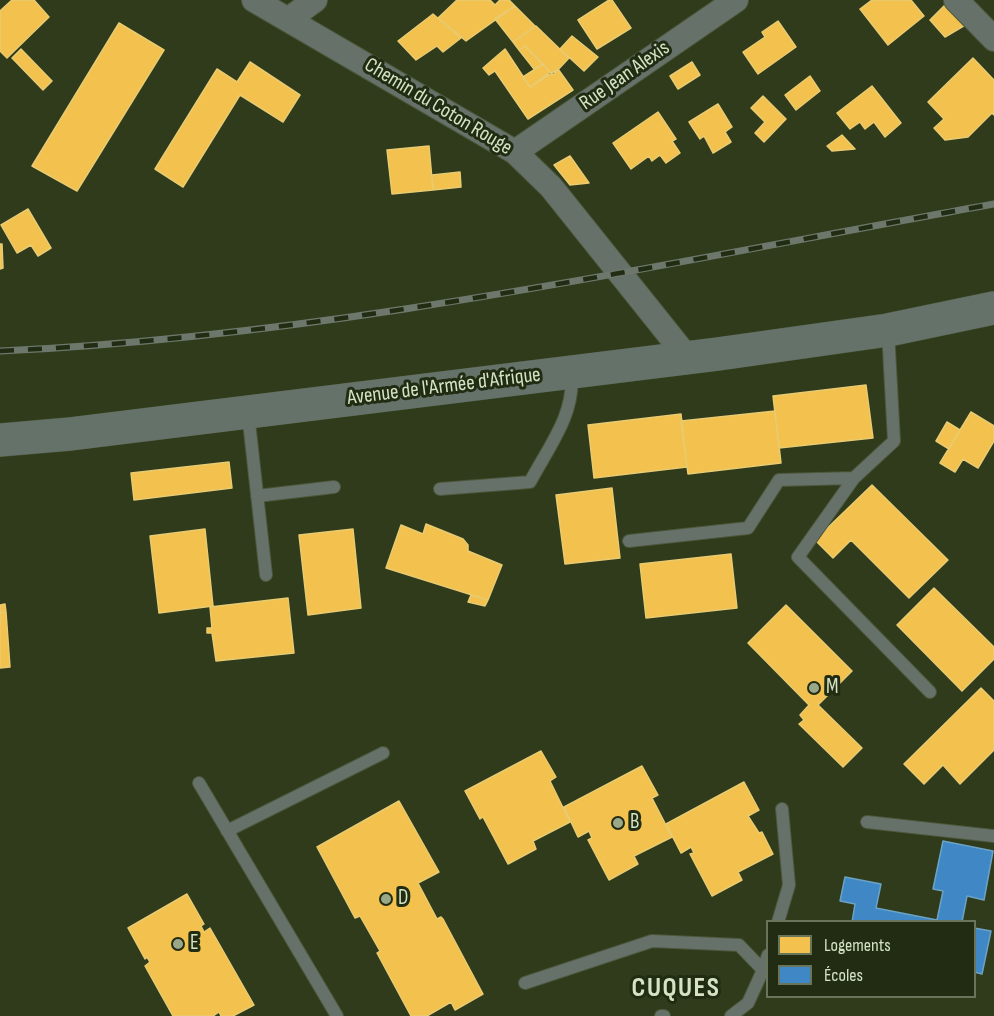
<!DOCTYPE html>
<html>
<head>
<meta charset="utf-8">
<style>
	body { margin:0 }
	#map { position:relative; width:994px; height:1016px; overflow:hidden; background:#2f3b1a; font-family:"Sofia Sans Condensed",sans-serif }
	canvas { display:block }
	.legend { position:absolute; left:766px; top:920px; width:210px; height:78px; box-sizing:border-box; background:#212c13; border:2px solid #69755a; margin:0; padding:8px 10px; list-style:none; font-size:18px; color:#d5e3c4 }
	.legend li { display:flex; align-items:center; gap:12px; height:30px }
	.legend b { width:30px; border:2px solid #69755a }
</style>
</head>
<body>
<div id="map">
<canvas width="994" height="1016"></canvas>
<ul class="legend">
<li><b style="height:16px;background:#f2c14e"></b>Logements</li>
<li><b style="height:16px;background:#3f88c5"></b>Écoles</li>
</ul>
</div>
<script>
const c = document.querySelector('canvas').getContext('2d');
c.lineJoin = 'round';
function fillPath(path, color) { c.fillStyle = color; c.fill(path, 'evenodd'); }
function strokePath(path, color, width, dash) { c.strokeStyle = color; c.lineWidth = width; c.lineCap = dash ? 'butt' : 'round'; c.setLineDash(dash || []); c.stroke(path); }
function label(font, color, halo, rows, align = 'center') {
  c.font = font + ' "Sofia Sans Condensed",sans-serif'; c.lineWidth = 6; c.setLineDash([]); c.textBaseline = 'middle'; c.strokeStyle = halo; c.fillStyle = color; for (const [text, x, y, turn = 0] of rows) {
    c.save(); c.translate(x, y); c.rotate((+turn || 0) * Math.PI / 180); c.textAlign = isNaN(turn) ? turn : align; if (halo) c.strokeText(text, 0, 0); c.fillText(text, 0, 0); c.restore();
  }
}
const homes = new Path2D(`
	M12 0H34L49 17 7 58 0 51V11Z
	M457 0H490L495 5 500 0H509L515 6 466 41 438 18Z
	M609 0H612L631 28 597 49 578 20Z
	M872 0H911L924 16 888 45 860 9Z
	M947 3 967 24 945 37 930 20Z
	M515 6 535 26 513 42 495 19Z
	M433 14 461 38 443 52 437 46 416 60 398 41Z
	M778 21 796 47 758 74 743 52 765 37 762 32Z
	M119 23 164 50 77 191 32 166Z
	M536 26 569 58 553 75 525 46 519 50 513 42Z
	M572 36 598 57 584 71 560 49Z
	M525 46 543 64 534 69 519 50Z
	M21 49 52 81 43 90 12 58Z
	M505 49 530 87 558 69 573 90 528 119 495 71 489 75 483 68Z
	M973 58 994 80V115L992 113 968 137 945 140 934 128 944 119 928 102Z
	M250 62 300 95 283 122 240 95 183 187 155 169 217 69 237 82Z
	M692 62 700 75 678 89 670 76Z
	M543 64 550 72 530 87 523 77Z
	M810 76 820 91 796 110 785 95Z
	M872 86 901 123 885 137 874 122 865 129 860 122 850 129 837 113Z
	M763 96 786 119 764 142 755 133 765 122 751 108Z
	M718 104 732 127 725 132 731 142 713 153 704 136 700 139 689 122Z
	M658 112 676 139 672 141 680 153 666 163 660 155 652 161 649 156 631 169 613 143Z
	M842 135 855 149 832 151 827 146Z
	M429 146 433 190 392 194 387 150Z
	M570 156 589 183 570 185 554 165Z
	M460 172 461 187 433 190 432 175Z
	M28 209 51 248 38 256 31 245 17 253 1 225Z
	M0 244H2L3 268 0 269Z
	M866 385 873 438 779 448 773 396Z
	M775 411 781 463 688 474 681 421Z
	M971 412 994 426V441L978 468 963 459 955 472 940 463Z
	M681 414 687 467 594 478 588 425Z
	M947 422 960 430 949 449 936 441Z
	M229 462 232 488 134 500 131 473Z
	M872 485 948 560 909 598 851 540 833 558 815 540Z
	M612 488 620 558 565 564 556 495Z
	M426 524 463 539 468 545V551L502 565 488 600 386 568 401 525 423 534Z
	M205 529 213 606 159 613 150 536Z
	M353 529 361 608 308 615 299 535Z
	M731 554 737 608 646 618 640 564Z
	M934 588 994 647V659L962 691 897 625Z
	M471 595 488 600 485 606 468 602Z
	M288 598 294 653 216 661 212 633H207V628H212L210 607Z
	M5 604 6 612 0 613V605Z
	M786 605 852 671 818 705 862 748 843 767 799 724 804 720 800 715 809 705 748 643Z
	M6 612 10 667 0 668V613Z
	M981 688 994 701V750L960 784 943 765 924 784 904 764Z
	M541 751 556 777 550 781 570 822 533 841 536 849 508 864 483 817 480 819 465 791Z
	M642 766 658 795 652 798 672 837 634 856 638 864 609 880 588 840 592 838 589 831 578 837 564 807Z
	M744 782 759 810 748 816 759 833 762 832 773 854 738 872 742 880 712 896 690 854 694 853 691 847 681 853 666 824Z
	M399 801 439 872 418 883 437 919 441 917 443 919 483 994 455 1010 451 1002 427 1016H411L377 953 380 951 360 916 355 918 317 847Z
	M187 894 204 924 201 926 204 932 210 928 254 1005 233 1016H221L219 1012 213 1016H173L145 966 150 962 147 957 145 959 128 928Z`);
const schools = new Path2D(`
	M943 841 993 851 984 900 967 896 962 922H852L855 904 840 901 845 877 881 884 876 908 937 920 943 891 933 889Z
	M974 928 991 931 982 974 974 972Z`);
const lane = new Path2D(`
	M888 331 894 441 854 478 798 557 930 692
	M248 413 266 575
	M440 489 530 482C548 448 576 413 571 374
	M257 496 334 487
	M629 541 748 528 779 480 854 478
	M199 783 337 1016
	M867 822 994 836
	M227 831 383 753
	M778 922 789 885 782 809
	M763 970 768 955
	M525 983 652 941 739 945 763 970 748 1003 731 1016
	M661 1016H664`);
const street = new Path2D(`
	M254 0 515 152 551 187 687 357
	M956 0 994 39
	M289 19 315 0
	M515 152 736 0`);
const secondary = new Path2D(`
	M0 440 70 434 718 354 888 330 994 308`);
const rail = new Path2D(`
	M0 351C334 336 665 263 994 204`);
const markers = [
	[814,688,6,"#9ba888"],
	[618,823,6,"#9ba888"],
	[386,899,6,"#9ba888"],
	[178,944,6,"#9ba888"]
];
const streetNames = [
	["Rue Jean Alexis",625,76,-35],
	["Chemin du Coton Rouge",438,107,31],
	["Avenue de l'Armée d'Afrique",444,387,-7]
];
const poiNames = [
	["M",826,688],
	["B",630,823],
	["D",398,899],
	["E",190,944]
];
const districtNames = [
	["CUQUES",676,989]
];
fillPath(homes, '#f2c14e');
strokePath(homes, '#e9cb71', 1.5);
fillPath(schools, '#3f88c5');
strokePath(schools, '#6ca3c5', 1.5);
strokePath(lane, '#4c573b', 14);
strokePath(street, '#4c573b', 26);
strokePath(secondary, '#4c573b', 34);
strokePath(lane, '#66716a', 12);
strokePath(street, '#66716a', 24);
strokePath(secondary, '#657269', 33);
strokePath(rail, '#6e776b', 7);
strokePath(rail, '#212c13', 4.5, [14]);
for (const [x, y, r, color] of markers) { const dot = new Path2D(); dot.arc(x, y, r, 0, 2 * Math.PI); c.fillStyle = color; c.fill(dot); strokePath(dot, '#212c13', 2); }
label('21px', '#d5e3c4', '#212c13', streetNames);
label('21px', '#d5e3c4', '#212c13', poiNames, 'left');
c.letterSpacing = '1.5px';
label('bold 27px', '#d5e3c4', '#212c13', districtNames);
c.letterSpacing = '0px';
</script>
</body>
</html>
